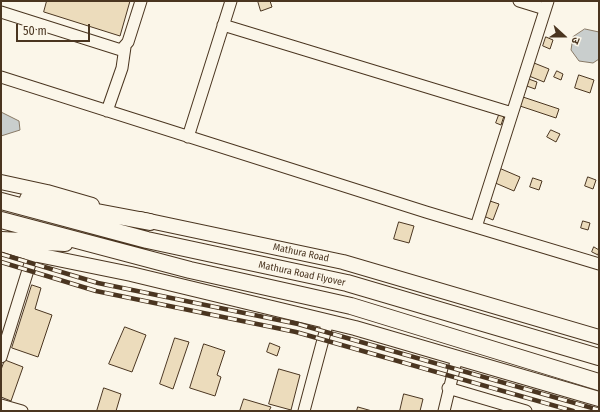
<!DOCTYPE html>
<html>
<head>
<meta charset="utf-8">
<style>
	body { margin:0 }
	#map { position:relative; width:600px; height:412px; overflow:hidden; background:#fbf6e9; font-family:"Fira Sans Condensed","Noto Sans Devanagari",sans-serif }
	canvas { display:block }
	.frame { position:absolute; inset:0; border:2px solid #4a3520; pointer-events:none }
	.north { position:absolute; left:544px; top:16px; width:40px; height:40px; -webkit-text-stroke:3px #fbf6e9; paint-order:stroke; rotate:111deg; font-size:11px; font-weight:700; line-height:16px; text-align:center; color:#4a3520 }
	.north::after { content:''; display:block; margin:auto; width:14px; height:18px; background:#4a3520; clip-path:polygon(50% 0,100% 100%,50% 72%,0 100%) }
	.scale { position:absolute; left:16px; top:24px; width:74px; height:18px; box-sizing:border-box; border:2px solid #4a3520; border-top:0; padding-left:5px; font-size:12px; line-height:14px; white-space:nowrap; color:#4a3520; -webkit-text-stroke:3px #fbf6e9; paint-order:stroke }
</style>
</head>
<body>
<div id="map">
<canvas width="600" height="412"></canvas>
<div class="frame"></div>
<div class="north">उ</div>
<div class="scale">50 m</div>
</div>
<script>
const c = document.querySelector('canvas').getContext('2d');
c.lineJoin = 'round';
function fillPath(path, color) { c.fillStyle = color; c.fill(path, 'evenodd'); }
function strokePath(path, color, width, dash) { c.strokeStyle = color; c.lineWidth = width; c.lineCap = dash ? 'butt' : 'round'; c.setLineDash(dash || []); c.stroke(path); }
function label(font, color, halo, rows, align = 'center') {
  c.font = font + ' "Fira Sans Condensed",sans-serif'; c.lineWidth = 3; c.setLineDash([]); c.textBaseline = 'middle'; c.strokeStyle = halo; c.fillStyle = color; for (const [text, x, y, turn = 0] of rows) {
    c.save(); c.translate(x, y); c.rotate((+turn || 0) * Math.PI / 180); c.textAlign = isNaN(turn) ? turn : align; if (halo) c.strokeText(text, 0, 0); c.fillText(text, 0, 0); c.restore();
  }
}
const water = new Path2D(`
	M585 29 599 32V59L593 63 579 61 571 50 573 37Z
	M1 112 19 121 20 130 1 136Z`);
const building = new Path2D(`
	M47 1H130L120 36 44 12Z
	M258 1H270L272 7 261 11Z
	M546 37 553 40 550 49 543 46Z
	M534 63 549 69 544 82 529 76Z
	M557 71 563 74 561 80 554 77Z
	M579 75 594 80 590 93 575 88Z
	M526 78 537 82 535 89 524 85Z
	M523 97 559 109 556 118 520 106Z
	M499 115 504 116 501 125 496 123Z
	M551 130 560 134 556 142 547 137Z
	M499 168 520 177 514 191 493 182Z
	M588 177 596 180 593 189 585 186Z
	M533 178 542 181 539 190 530 187Z
	M487 200 499 204 493 220 481 215Z
	M583 221 590 223 588 230 581 228Z
	M399 222 414 226 409 243 394 239Z
	M594 247 599 250 598 255 592 252Z
	M32 285 41 288 35 309 52 315 38 357 12 348Z
	M125 327 146 335 132 372 109 364Z
	M175 338 189 342 173 389 160 384Z
	M270 343 280 347 277 356 267 352Z
	M204 344 225 351 217 375 221 377 215 396 190 388Z
	M5 360 23 367 11 401 1 397V370Z
	M279 369 300 375 291 410 269 404Z
	M104 388 121 394 116 411H97Z
	M404 394 423 399 420 411H400Z
	M244 399 271 407 269 411H240Z
	M358 407 372 411H357Z`);
const minor = new Path2D(`
	M519 1 545 9
	M1 12 121 50 128 42 141 1
	M223 25 512 113
	M1 77 426 212 599 264
	M107 111 122 68 125 47
	M188 137 231 1
	M476 227 548 1
	M1 357 33 254
	M448 388 526 411
	M1 405 22 411
	M304 411 328 321
	M444 411 457 357`);
const major = new Path2D(`
	M1 182 47 192 92 205
	M140 219 343 262 599 337
	M1 244 33 254 131 274 355 328 599 399`);
const highway = new Path2D(`
	M28 199 150 222
	M1 201 147 240 347 283 599 357
	M1 220 190 270 351 306 599 382
	M1 240 65 243`);
const rail = new Path2D(`
	M1 254 98 283 298 324 599 410
	M1 262 96 291 296 332 573 411`);
const streetNames = [
	["Mathura Road",301,253,12],
	["Mathura Road Flyover",302,274,12]
];
fillPath(water, '#c9cecd');
strokePath(water, '#887966', 1);
fillPath(building, '#ecdcbc');
strokePath(building, '#4a3520', 1);
strokePath(minor, '#4a3520', 13);
strokePath(major, '#4a3520', 16);
strokePath(highway, '#4a3520', 18);
strokePath(minor, '#fbf6e9', 11);
strokePath(major, '#fbf6e9', 14);
strokePath(highway, '#fbf6e9', 16);
strokePath(rail, '#4a3520', 4.5);
strokePath(rail, '#fbf6e9', 3, [9]);
label('10px', '#4a3520', '#fbf6e9', streetNames);
</script>
</body>
</html>
